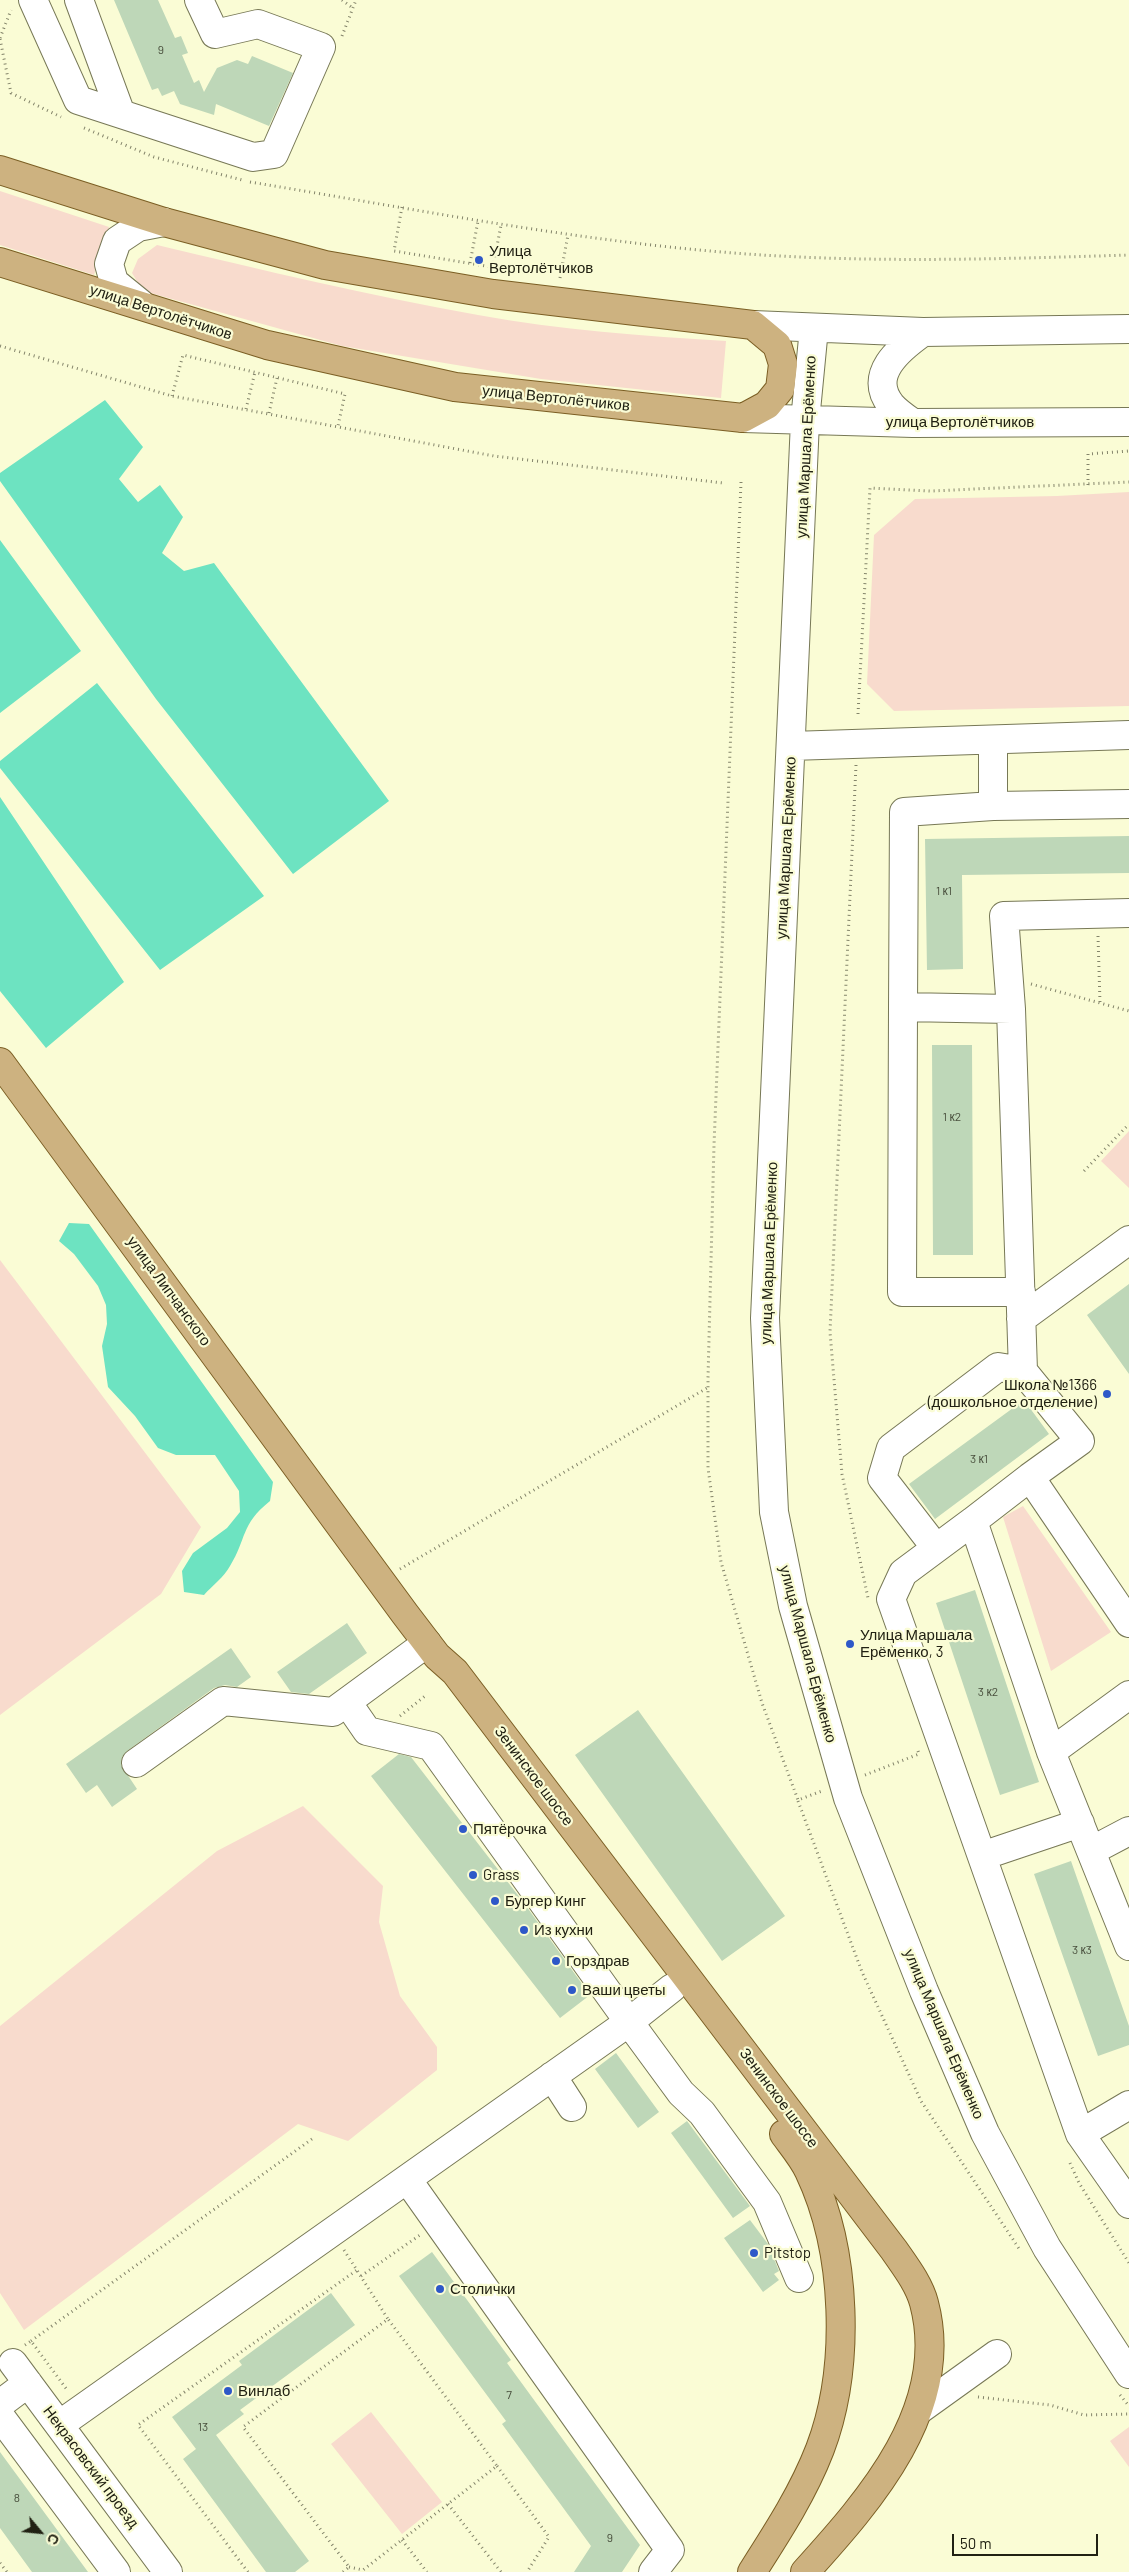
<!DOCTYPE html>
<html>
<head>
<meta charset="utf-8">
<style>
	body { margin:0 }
	#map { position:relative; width:1129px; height:2572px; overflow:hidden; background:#fafcd5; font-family:Barlow,sans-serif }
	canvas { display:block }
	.north { position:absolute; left:15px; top:2507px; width:50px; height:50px; -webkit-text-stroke:4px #fafcd5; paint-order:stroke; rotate:118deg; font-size:14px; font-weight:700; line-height:20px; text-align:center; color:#212113 }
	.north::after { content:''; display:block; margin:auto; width:18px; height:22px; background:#212113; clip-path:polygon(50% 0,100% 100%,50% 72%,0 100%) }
	.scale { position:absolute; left:952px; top:2534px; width:146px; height:22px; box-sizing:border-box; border:2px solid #212113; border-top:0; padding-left:6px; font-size:15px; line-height:18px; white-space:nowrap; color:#212113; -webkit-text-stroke:4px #fafcd5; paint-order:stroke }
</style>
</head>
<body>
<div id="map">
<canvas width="1129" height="2572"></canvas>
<div class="north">С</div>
<div class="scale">50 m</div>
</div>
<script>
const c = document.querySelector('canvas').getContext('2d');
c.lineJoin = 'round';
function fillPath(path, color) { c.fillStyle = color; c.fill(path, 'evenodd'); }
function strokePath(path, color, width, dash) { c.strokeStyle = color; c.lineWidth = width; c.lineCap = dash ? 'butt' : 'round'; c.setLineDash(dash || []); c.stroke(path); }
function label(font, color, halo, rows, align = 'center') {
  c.font = font + ' Barlow,sans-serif'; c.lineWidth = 4.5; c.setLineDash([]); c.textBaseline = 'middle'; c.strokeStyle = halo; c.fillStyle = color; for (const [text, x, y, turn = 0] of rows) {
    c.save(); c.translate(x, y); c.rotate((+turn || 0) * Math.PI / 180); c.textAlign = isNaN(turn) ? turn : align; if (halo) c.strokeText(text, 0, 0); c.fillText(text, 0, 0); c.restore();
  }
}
const green = new Path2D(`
	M0 191 109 227 94 275 0 245Z
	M157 245C263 270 370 296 478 315 560 330 643 336 726 341L721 398 541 379 342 346 143 291 132 273 138 259Z
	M1129 492V706L894 711 867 684 874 535 915 499 1057 496Z
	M1129 1131V1188L1101 1161Z
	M0 1260 201 1527 161 1594 0 1715Z
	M1023 1506 1111 1632 1051 1671 1003 1517Z
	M303 1806 383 1886 379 1922 400 1996 437 2047V2070L348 2141 298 2124 24 2330 0 2293V2026L217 1851Z
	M371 2412 442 2502 402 2534 331 2444Z
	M1129 2427V2467L1110 2441Z`);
const water = new Path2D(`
	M105 400 143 447 119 479 138 502 160 485 183 517 162 553 184 571 214 563 389 801 293 874 156 699 0 481V473Z
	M0 540 81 651 0 713Z
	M97 683 264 896 160 970 0 768V761Z
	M0 797 124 982 46 1048 0 991Z
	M69 1223 89 1224 273 1482 270 1501C240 1525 247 1539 230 1566 224 1577 212 1586 204 1595L184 1592 182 1571 193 1553 227 1528 240 1512 239 1491 215 1455H176L158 1448 135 1416 108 1387 102 1346 107 1324 106 1305 98 1286 74 1254 59 1241Z`);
const building = new Path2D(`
	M114 0H158L175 38 181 36 188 53 182 55 194 83 199 80 204 92 217 68 237 60 248 64 252 56 293 73 269 126 216 104 214 115 180 104 174 91 162 96 158 88 152 90Z
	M1129 836V873L962 875 963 969 927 970 925 839Z
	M932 1045H972L973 1255H933Z
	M1129 1284V1374L1087 1315Z
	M1024 1400 1049 1434 935 1519 909 1484Z
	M975 1590 1039 1782 1000 1795 936 1603Z
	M347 1623 367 1653 309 1694 291 1692 277 1672Z
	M231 1648 251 1677 237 1687 225 1685 214 1688 127 1751 122 1757 121 1765 137 1789 112 1807 97 1785 86 1793 66 1764Z
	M638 1710 785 1916 722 1961 575 1755Z
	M399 1754 411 1757 524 1903 590 1995 560 2018 371 1776Z
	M1071 1861 1129 2026V2045L1098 2056 1034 1874Z
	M616 2053 659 2112 638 2128 595 2069Z
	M687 2121 750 2206 733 2218 671 2133Z
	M750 2220 768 2244 779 2271 774 2274 779 2280 763 2292 724 2238Z
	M432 2252 511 2360 507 2363 640 2545 622 2572H574L591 2546 502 2424 506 2421 399 2276Z
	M331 2293 355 2325 240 2410 244 2414 216 2435 309 2561 295 2572H266L183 2459 196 2449 172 2417 242 2365 239 2361Z
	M0 2452 88 2572H32L0 2528Z`);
const path = new Path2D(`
	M342 0 354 9
	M342 36 356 0
	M0 38 11 10
	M0 39 11 93 61 117
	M84 128 154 157 242 180
	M250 182C415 209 580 242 747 254 875 263 1001 259 1129 255
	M402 207 394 251 529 273
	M470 263 478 221
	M493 267 501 225
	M560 278 568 235
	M0 346 172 396 494 456 723 483
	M172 396 183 355 345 394 338 426
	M246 409 255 372
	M269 413 277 378
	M741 482 714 1145 708 1378V1468L721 1562 762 1703 798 1800 822 1791
	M1088 485V454L1129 451
	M858 714 870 488 931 491 1129 482
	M856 765 830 1332 842 1474 868 1598
	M1098 936 1100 1003
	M1031 984 1129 1011
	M1084 1171 1129 1124
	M400 1569 707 1388
	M400 1716 425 1696
	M865 1775 919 1754 918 1751
	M798 1801 862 1972 921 2101 1020 2250
	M1070 2163 1079 2183 1129 2263
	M361 2276 420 2235
	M31 2341 312 2139
	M25 2345 31 2341 68 2391
	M1120 2395 1129 2406
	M978 2397 1050 2405 1084 2415 1129 2414
	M497 2466 549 2537 527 2572
	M448 2504 501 2572
	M402 2540 427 2572
	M0 2563 7 2572
	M349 2567 363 2570 497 2466 388 2319
	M248 2572 138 2425 357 2270
	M343 2572 349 2567 243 2427 388 2319 344 2250`);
const minor = new Path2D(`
	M33 0 78 100 121 114
	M79 0 121 114 253 157 274 154 321 47 258 24 215 34 199 0
	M141 304 114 282 109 264 117 241 138 227 164 222
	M753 325 923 332 1129 329
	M814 328 805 421 765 1318 774 1512 793 1606 848 1798 924 1991 985 2133 1047 2248 1129 2374
	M743 418 913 423 1129 422
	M913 423C906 418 897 412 891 405 867 375 899 349 923 332
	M791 746 1129 735
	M993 806V741
	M903 1007 902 1292H1021
	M1011 1009 903 1007 904 812 993 806 1129 804
	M1021 1319 1129 1240
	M1023 1371 1011 1009 1004 916 1129 913
	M973 1521 903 1573 891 1599 1080 2134 1129 2204
	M936 1548 882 1478 891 1448 998 1367 1023 1371 1080 1441 1030 1477
	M1129 1623 1030 1477 973 1521 1051 1752 1129 1946
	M347 1702 367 1731 431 1746 629 2022 681 2093 702 2113 767 2202 799 2278
	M1051 1752 1129 1695
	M136 1763 223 1701 333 1712 427 1643
	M1091 1851 1129 1831
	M982 1856 1080 1823
	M552 2076 572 2107
	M1080 2134 1129 2105
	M407 2179 670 2550 653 2572
	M13 2363 168 2572
	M0 2404 28 2383
	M919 2410 997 2354
	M0 2416 116 2572
	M59 2425 629 2022 672 1988`);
const major = new Path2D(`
	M0 170 164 222 325 265 493 294 753 325 777 345 783 364 780 389 767 405 743 418 455 387 267 345 0 262
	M0 1062 405 1614 437 1656 455 1672 894 2250C905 2266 919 2284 924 2303 952 2408 870 2500 805 2572
	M752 2572C777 2533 803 2493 820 2449 851 2367 847 2251 809 2171 803 2158 792 2145 784 2134`);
const markers = [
	[479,260,5,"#2e58c8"],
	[1107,1394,5,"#2e58c8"],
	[850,1644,5,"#2e58c8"],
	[463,1829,5,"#2e58c8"],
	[473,1875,5,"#2e58c8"],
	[495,1901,5,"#2e58c8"],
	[524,1930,5,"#2e58c8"],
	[556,1961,5,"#2e58c8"],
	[572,1990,5,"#2e58c8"],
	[754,2253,5,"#2e58c8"],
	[440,2289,5,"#2e58c8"],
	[228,2391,5,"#2e58c8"]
];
const numberNames = [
	["9",161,50],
	["1 к1",944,891],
	["1 к2",952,1117],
	["3 к1",979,1459],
	["3 к2",988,1692],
	["3 к3",1082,1950],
	["7",509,2395],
	["13",203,2427],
	["8",17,2498],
	["9",610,2538]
];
const poiNames = [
	["Улица",489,251],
	["Вертолётчиков",489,268],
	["Школа №1366",1097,1385,"right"],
	["(дошкольное отделение)",1097,1402,"right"],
	["Улица Маршала",860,1635],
	["Ерёменко, 3",860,1652],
	["Пятёрочка",473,1829],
	["Grass",483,1875],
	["Бургер Кинг",505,1901],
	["Из кухни",534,1930],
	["Горздрав",566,1961],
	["Ваши цветы",582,1990],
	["Pitstop",764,2253],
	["Столички",450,2289],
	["Винлаб",238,2391]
];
const streetNames = [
	["улица Вертолётчиков",161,312,18],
	["улица Вертолётчиков",556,398,6],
	["улица Вертолётчиков",960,422],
	["улица Маршала Ерёменко",806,447,-87],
	["улица Маршала Ерёменко",786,848,-87],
	["улица Маршала Ерёменко",769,1253,-88],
	["улица Липчанского",169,1291,54],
	["улица Маршала Ерёменко",808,1654,75],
	["Зенинское шоссе",534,1776,53],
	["улица Маршала Ерёменко",944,2034,67],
	["Зенинское шоссе",779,2098,53],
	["Некрасовский проезд",91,2467,53]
];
fillPath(green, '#f8dbcd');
fillPath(water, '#6de3c1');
fillPath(building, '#bed7b8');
strokePath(minor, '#777856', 30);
strokePath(major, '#7b5e23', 30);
strokePath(path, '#83846a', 3, [1, 4]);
strokePath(minor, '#fff', 28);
strokePath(major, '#cdb280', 28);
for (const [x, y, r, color] of markers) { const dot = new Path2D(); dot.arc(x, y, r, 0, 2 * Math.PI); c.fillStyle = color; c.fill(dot); strokePath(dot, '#fafcd5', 2); }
label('12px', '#484e3c', null, numberNames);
label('15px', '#212113', '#fafcd5', poiNames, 'left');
label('15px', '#212113', '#fafcd5', streetNames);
</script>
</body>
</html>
